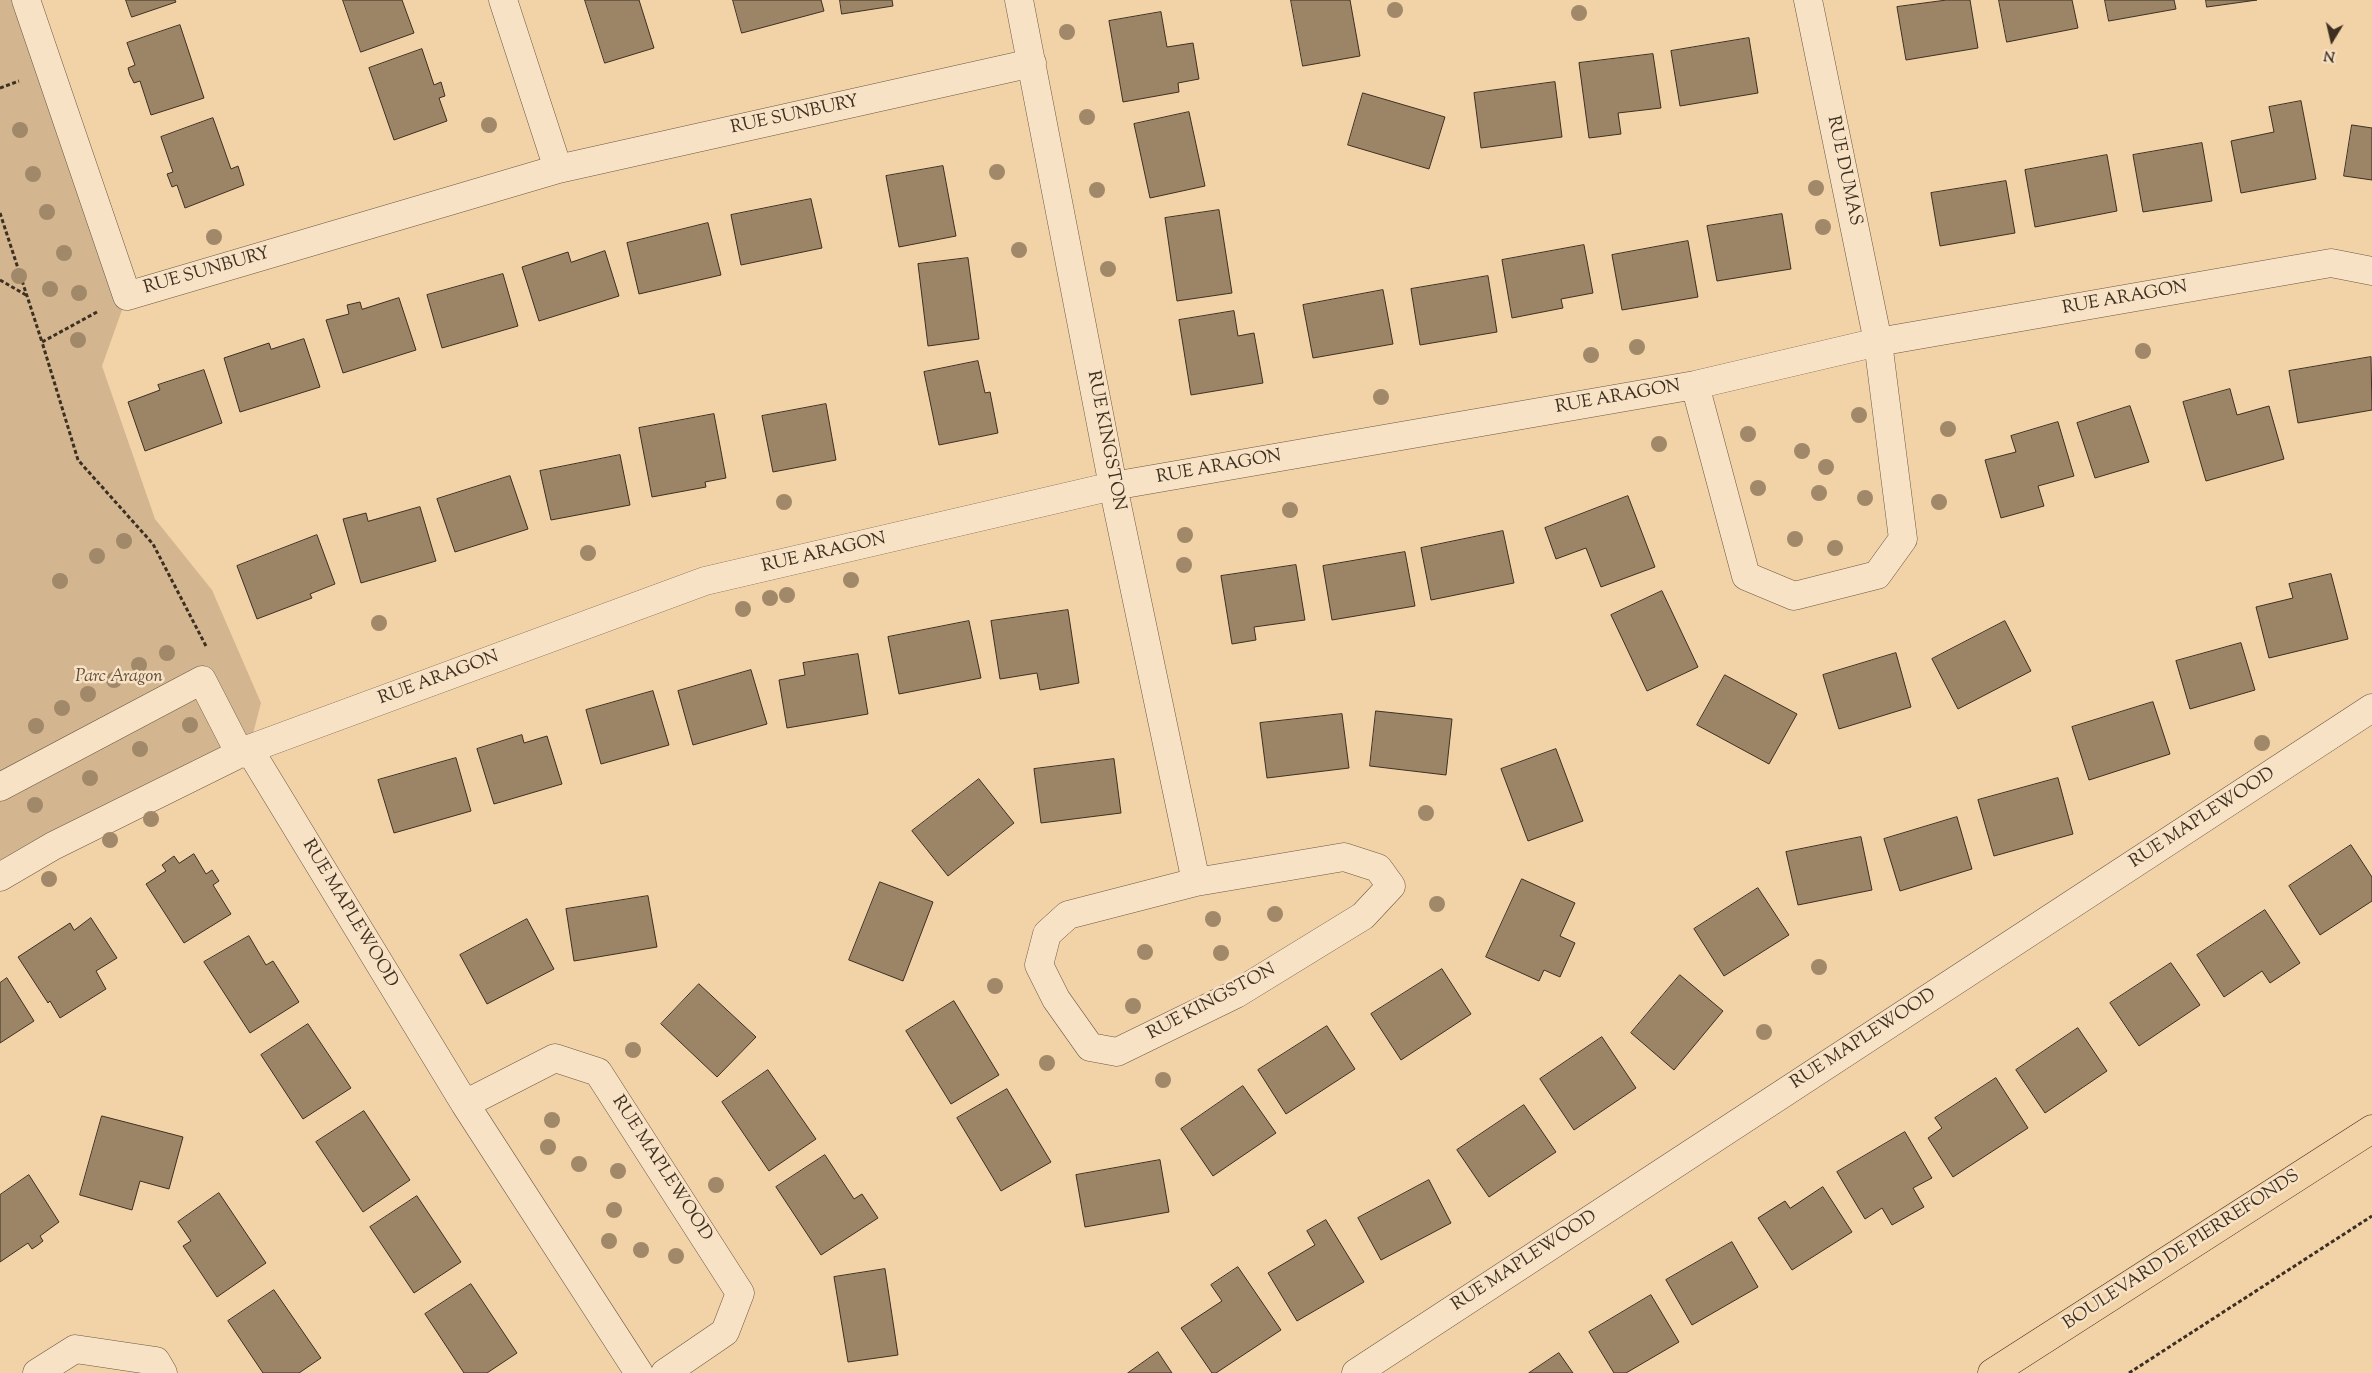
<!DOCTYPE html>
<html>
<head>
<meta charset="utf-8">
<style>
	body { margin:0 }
	#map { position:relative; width:2372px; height:1373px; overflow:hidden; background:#f2d2a7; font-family:"Sorts Mill Goudy",serif }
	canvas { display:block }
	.north { position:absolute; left:2307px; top:15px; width:50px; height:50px; -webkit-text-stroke:4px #f7e2c6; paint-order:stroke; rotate:189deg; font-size:14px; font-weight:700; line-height:20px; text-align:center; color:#3e3021 }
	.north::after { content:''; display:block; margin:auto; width:18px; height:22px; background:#3e3021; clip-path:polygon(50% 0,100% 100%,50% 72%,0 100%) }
</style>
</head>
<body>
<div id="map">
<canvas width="2372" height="1373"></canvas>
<div class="north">N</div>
</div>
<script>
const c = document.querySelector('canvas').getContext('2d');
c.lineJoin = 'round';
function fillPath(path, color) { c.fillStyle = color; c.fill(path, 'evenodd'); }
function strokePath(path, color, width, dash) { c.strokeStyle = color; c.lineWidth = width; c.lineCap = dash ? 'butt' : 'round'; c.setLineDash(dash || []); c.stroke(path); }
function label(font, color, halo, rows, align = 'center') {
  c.font = font + ' "Sorts Mill Goudy",serif'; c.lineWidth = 5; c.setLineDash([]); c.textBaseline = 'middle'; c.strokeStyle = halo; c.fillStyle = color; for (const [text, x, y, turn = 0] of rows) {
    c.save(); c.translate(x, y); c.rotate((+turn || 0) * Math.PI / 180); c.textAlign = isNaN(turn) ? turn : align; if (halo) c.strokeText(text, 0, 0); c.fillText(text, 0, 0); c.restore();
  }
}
const green = new Path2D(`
	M0 0H26L127 296 102 366 155 519 212 590 261 703 249 749 0 877Z`);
const building = new Path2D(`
	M126 0H175L176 2 132 17Z
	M343 0H402L414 33 361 52Z
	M585 0H639L654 48 605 63Z
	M733 0H821L824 11 742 33Z
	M840 0H892L893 6 842 14Z
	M1291 0H1350L1360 56 1303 66Z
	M1947 0H1970L1978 48 1906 60 1897 7Z
	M1999 0H2072L2078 28 2007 42Z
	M2105 0H2174L2176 9 2109 21Z
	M2206 0H2257L2207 7Z
	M1161 12 1167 47 1193 43 1199 79 1178 83 1179 92 1123 102 1109 21Z
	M180 25 204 98 151 115 140 81 134 83 130 75 128 68 135 65 127 43Z
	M1749 38 1758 93 1680 106 1671 51Z
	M422 49 434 85 441 82 445 96 439 98 447 121 394 140 369 68Z
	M1653 54 1661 108 1618 113 1621 134 1589 138 1579 63Z
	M1555 82 1562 137 1481 148 1474 93Z
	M1363 93 1445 117 1429 169 1348 145Z
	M2301 101 2316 179 2241 193 2231 141 2274 132 2269 107Z
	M1189 112 1205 186 1150 198 1134 124Z
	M213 118 231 169 238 166 244 185 185 208 177 185 172 187 167 174 173 172 161 137Z
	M2352 125 2372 128V180L2344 176Z
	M2202 143 2212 201 2143 212 2133 155Z
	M2107 155 2117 211 2035 227 2025 170Z
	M943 166 956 236 899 247 886 176Z
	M2006 181 2015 233 1940 246 1931 193Z
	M811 199 822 248 741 265 731 215Z
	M1219 210 1232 293 1177 301 1165 218Z
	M1782 214 1791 269 1717 281 1707 226Z
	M708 223 721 275 639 294 627 243Z
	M1688 241 1698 297 1622 310 1612 255Z
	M1584 245 1593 293 1561 299 1563 308 1512 318 1502 260Z
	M605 251 619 296 539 321 522 267 568 252 571 262Z
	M968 258 979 339 928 346 918 264Z
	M503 274 518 326 442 348 427 295Z
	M1488 276 1497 332 1420 345 1411 289Z
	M1383 290 1393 344 1313 358 1303 305Z
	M399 298 416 350 343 373 326 320 349 314 347 305 360 302 362 309Z
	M1234 311 1238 336 1254 333 1263 383 1191 395 1179 320Z
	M304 339 320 387 240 412 224 358 269 343 271 349Z
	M2371 357 2372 410 2298 423 2289 371Z
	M978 361 985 393 990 392 998 433 939 445 924 372Z
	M204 370 222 423 145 451 128 402 160 390 158 385Z
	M2230 389 2237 415 2269 406 2284 459 2206 481 2183 402Z
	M826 404 836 460 773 472 762 416Z
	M2130 406 2149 462 2095 478 2077 423Z
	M714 414 726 478 705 482 706 487 652 497 639 428Z
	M2058 422 2074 476 2038 486 2044 506 2001 518 1985 460 2016 452 2011 436Z
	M620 455 630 505 551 520 540 471Z
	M510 476 528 529 455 552 437 499Z
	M1628 496 1655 567 1601 587 1586 548 1556 559 1545 528Z
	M420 507 436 561 361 583 343 519 366 513 368 521Z
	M1503 531 1514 583 1431 600 1421 548Z
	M317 535 335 584 310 594 312 598 257 619 237 566Z
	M1405 552 1415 606 1332 620 1323 566Z
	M1296 565 1305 620 1254 627 1256 640 1232 644 1221 576Z
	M2331 574 2348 639 2269 658 2256 607 2293 598 2289 584Z
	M1662 591 1698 667 1647 691 1611 615Z
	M1068 610 1079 683 1040 690 1037 673 1000 679 991 621Z
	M969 621 981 678 899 694 888 637Z
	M2005 621 2031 671 1958 709 1932 659Z
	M2241 643 2255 690 2190 709 2176 661Z
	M1896 653 1911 707 1839 729 1823 675Z
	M858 654 868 714 787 728 779 680 805 675 803 663Z
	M751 670 767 724 693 745 678 691Z
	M1725 675 1797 714 1769 764 1697 725Z
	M653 691 669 745 601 764 586 710Z
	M2153 702 2170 754 2089 780 2072 727Z
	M1376 711 1452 719 1446 775 1370 766Z
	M1342 714 1349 768 1267 778 1260 723Z
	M522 735 524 743 547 736 562 784 494 804 477 749Z
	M1556 749 1583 821 1528 841 1501 769Z
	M456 758 471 811 394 833 378 780Z
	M1114 759 1121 813 1041 823 1034 769Z
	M2058 778 2073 834 1994 856 1978 800Z
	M979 779 1014 823 948 876 912 831Z
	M1957 817 1972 869 1900 891 1884 839Z
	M1861 837 1872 890 1798 905 1786 852Z
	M2351 845 2372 877V901L2320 935 2289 886Z
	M194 854 206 874 212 870 219 881 213 885 231 914 184 943 146 884 166 871 162 865 174 856 179 863Z
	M1522 879 1575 903 1560 936 1575 943 1560 977 1544 970 1539 981 1486 957Z
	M880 882 933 902 903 981 849 960Z
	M1758 888 1789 935 1724 976 1694 929Z
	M648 896 657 947 574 961 566 909Z
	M2265 910 2300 963 2270 983 2262 971 2224 997 2197 955Z
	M91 918 117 958 96 971 106 989 60 1018 50 1001 48 1003 18 957 70 923 74 930Z
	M527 919 554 969 487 1004 460 955Z
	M249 936 266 965 273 961 299 1002 250 1033 204 962Z
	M2171 963 2200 1005 2139 1046 2110 1003Z
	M1442 969 1471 1014 1401 1060 1371 1014Z
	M1680 975 1723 1011 1674 1070 1631 1033Z
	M7 978 34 1021 0 1043V983Z
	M699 984 756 1037 717 1077 661 1024Z
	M954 1001 999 1075 951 1104 906 1031Z
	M308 1024 351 1088 303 1119 261 1055Z
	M1327 1026 1355 1069 1286 1114 1258 1070Z
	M2078 1028 2107 1071 2045 1113 2016 1070Z
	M1602 1037 1636 1088 1574 1130 1540 1079Z
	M768 1070 816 1139 769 1171 722 1102Z
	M1996 1078 2028 1128 1953 1177 1928 1138 1942 1128 1935 1118Z
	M1243 1086 1276 1133 1213 1176 1181 1129Z
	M1007 1089 1051 1162 1001 1191 957 1118Z
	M1524 1105 1556 1152 1489 1197 1457 1150Z
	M364 1111 410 1180 363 1212 316 1142Z
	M102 1116 183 1137 169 1189 140 1181 132 1210 80 1195Z
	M1905 1132 1932 1178 1913 1188 1924 1207 1892 1225 1882 1208 1865 1219 1837 1172Z
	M825 1155 854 1199 862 1194 878 1218 821 1255 776 1187Z
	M1160 1160 1169 1212 1085 1227 1076 1175Z
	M29 1175 59 1222 40 1236 43 1241 38 1245 32 1249 28 1243 0 1262V1195Z
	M1429 1180 1451 1223 1381 1260 1358 1218Z
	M1823 1187 1852 1232 1792 1270 1758 1218 1785 1201 1790 1208Z
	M219 1193 266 1263 217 1297 183 1246 191 1241 178 1222Z
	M417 1196 461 1262 414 1293 370 1227Z
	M1326 1220 1364 1282 1297 1321 1268 1273 1315 1245 1307 1231Z
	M1732 1242 1758 1287 1692 1325 1666 1280Z
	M1238 1267 1281 1330 1216 1373H1212L1181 1328 1222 1301 1211 1285Z
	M885 1269 898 1355 848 1362 834 1277Z
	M471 1284 517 1353 487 1373H464L425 1314Z
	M274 1290 321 1358 299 1373H263L228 1321Z
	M1651 1295 1679 1342 1626 1373H1614L1589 1332Z
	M1158 1352 1172 1373H1128Z
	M1559 1353 1573 1373H1529Z`);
const path = new Path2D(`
	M0 88 19 81
	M0 213 42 342
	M0 280 26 295
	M97 312 42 342 78 460 153 544 207 648
	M2129 1373 2372 1216`);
const minor = new Path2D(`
	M26 0 127 296 558 169 1032 63
	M503 0 558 169
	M1019 0 1113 486 1196 882
	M1695 385 1746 576 1794 596 1877 575 1903 539 1878 342 1808 0
	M249 749 465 1104 639 1373
	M0 787 202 680 240 754
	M1344 857 1378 868 1391 886 1363 916 1236 994 1117 1052 1090 1047 1056 999 1039 965 1047 934 1068 915 1196 882Z
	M0 877 53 846 249 749 705 581 1113 486 1695 385 1878 342 2331 263 2372 271
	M465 1104 555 1058 598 1072 740 1293 725 1332 665 1373
	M37 1373 75 1349 156 1361 163 1373
	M1356 1373 2372 708`);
const major = new Path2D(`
	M1992 1373 2372 1129`);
const trees = [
	[1395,10],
	[1579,13],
	[1067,32],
	[1087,117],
	[489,125],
	[20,130],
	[997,172],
	[33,174],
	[1816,188],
	[1097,190],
	[47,212],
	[1823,227],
	[214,237],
	[1019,250],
	[64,253],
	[1108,269],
	[19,276],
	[50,289],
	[79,293],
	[78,340],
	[1637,347],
	[2143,351],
	[1591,355],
	[1381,397],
	[1859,415],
	[1948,429],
	[1748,434],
	[1659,444],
	[1802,451],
	[1826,467],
	[1758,488],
	[1819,493],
	[1865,498],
	[784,502],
	[1939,502],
	[1290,510],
	[1185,535],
	[1795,539],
	[124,541],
	[1835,548],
	[588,553],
	[97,556],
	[1184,565],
	[851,580],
	[60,581],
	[787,595],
	[770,598],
	[743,609],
	[379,623],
	[167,653],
	[139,665],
	[114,680],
	[88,694],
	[62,708],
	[190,725],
	[36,726],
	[2262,743],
	[140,749],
	[90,778],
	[35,805],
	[1426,813],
	[151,819],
	[110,840],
	[49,879],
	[1437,904],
	[1275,914],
	[1213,919],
	[1145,952],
	[1221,953],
	[1819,967],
	[995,986],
	[1133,1006],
	[1764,1032],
	[633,1050],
	[1047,1063],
	[1163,1080],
	[552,1120],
	[548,1147],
	[579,1164],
	[618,1171],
	[716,1185],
	[614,1210],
	[609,1241],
	[641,1250],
	[676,1256]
];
const streetNames = [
	["RUE SUNBURY",795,116,-12],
	["RUE DUMAS",1843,171,78],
	["RUE SUNBURY",207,272,-16],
	["RUE ARAGON",2125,299,-10],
	["RUE ARAGON",1618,398,-10],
	["RUE KINGSTON",1105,441,79],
	["RUE ARAGON",1219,468,-10],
	["RUE ARAGON",824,554,-13],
	["RUE ARAGON",439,679,-20],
	["RUE MAPLEWOOD",2203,819,-33],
	["RUE MAPLEWOOD",349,914,59],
	["RUE KINGSTON",1212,1003,-28],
	["RUE MAPLEWOOD",1864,1040,-33],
	["RUE MAPLEWOOD",661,1169,57],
	["BOULEVARD DE PIERREFONDS",2182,1251,-33],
	["RUE MAPLEWOOD",1525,1262,-33]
];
const parkNames = [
	["Parc Aragon",119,678]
];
fillPath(green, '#d3b690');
fillPath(building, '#9c8467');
strokePath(building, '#3e3021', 1);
strokePath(minor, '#6b5842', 29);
strokePath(major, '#3e3021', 29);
strokePath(path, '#3e3021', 3, [4, 2.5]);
strokePath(minor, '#f7e2c6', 28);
strokePath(major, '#f2d2a7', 28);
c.fillStyle = '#a08869';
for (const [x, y] of trees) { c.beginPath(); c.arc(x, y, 8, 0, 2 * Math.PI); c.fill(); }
label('18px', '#3e3021', '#f7e2c6', streetNames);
label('italic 18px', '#5c4b37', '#f7e2c6', parkNames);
</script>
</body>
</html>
